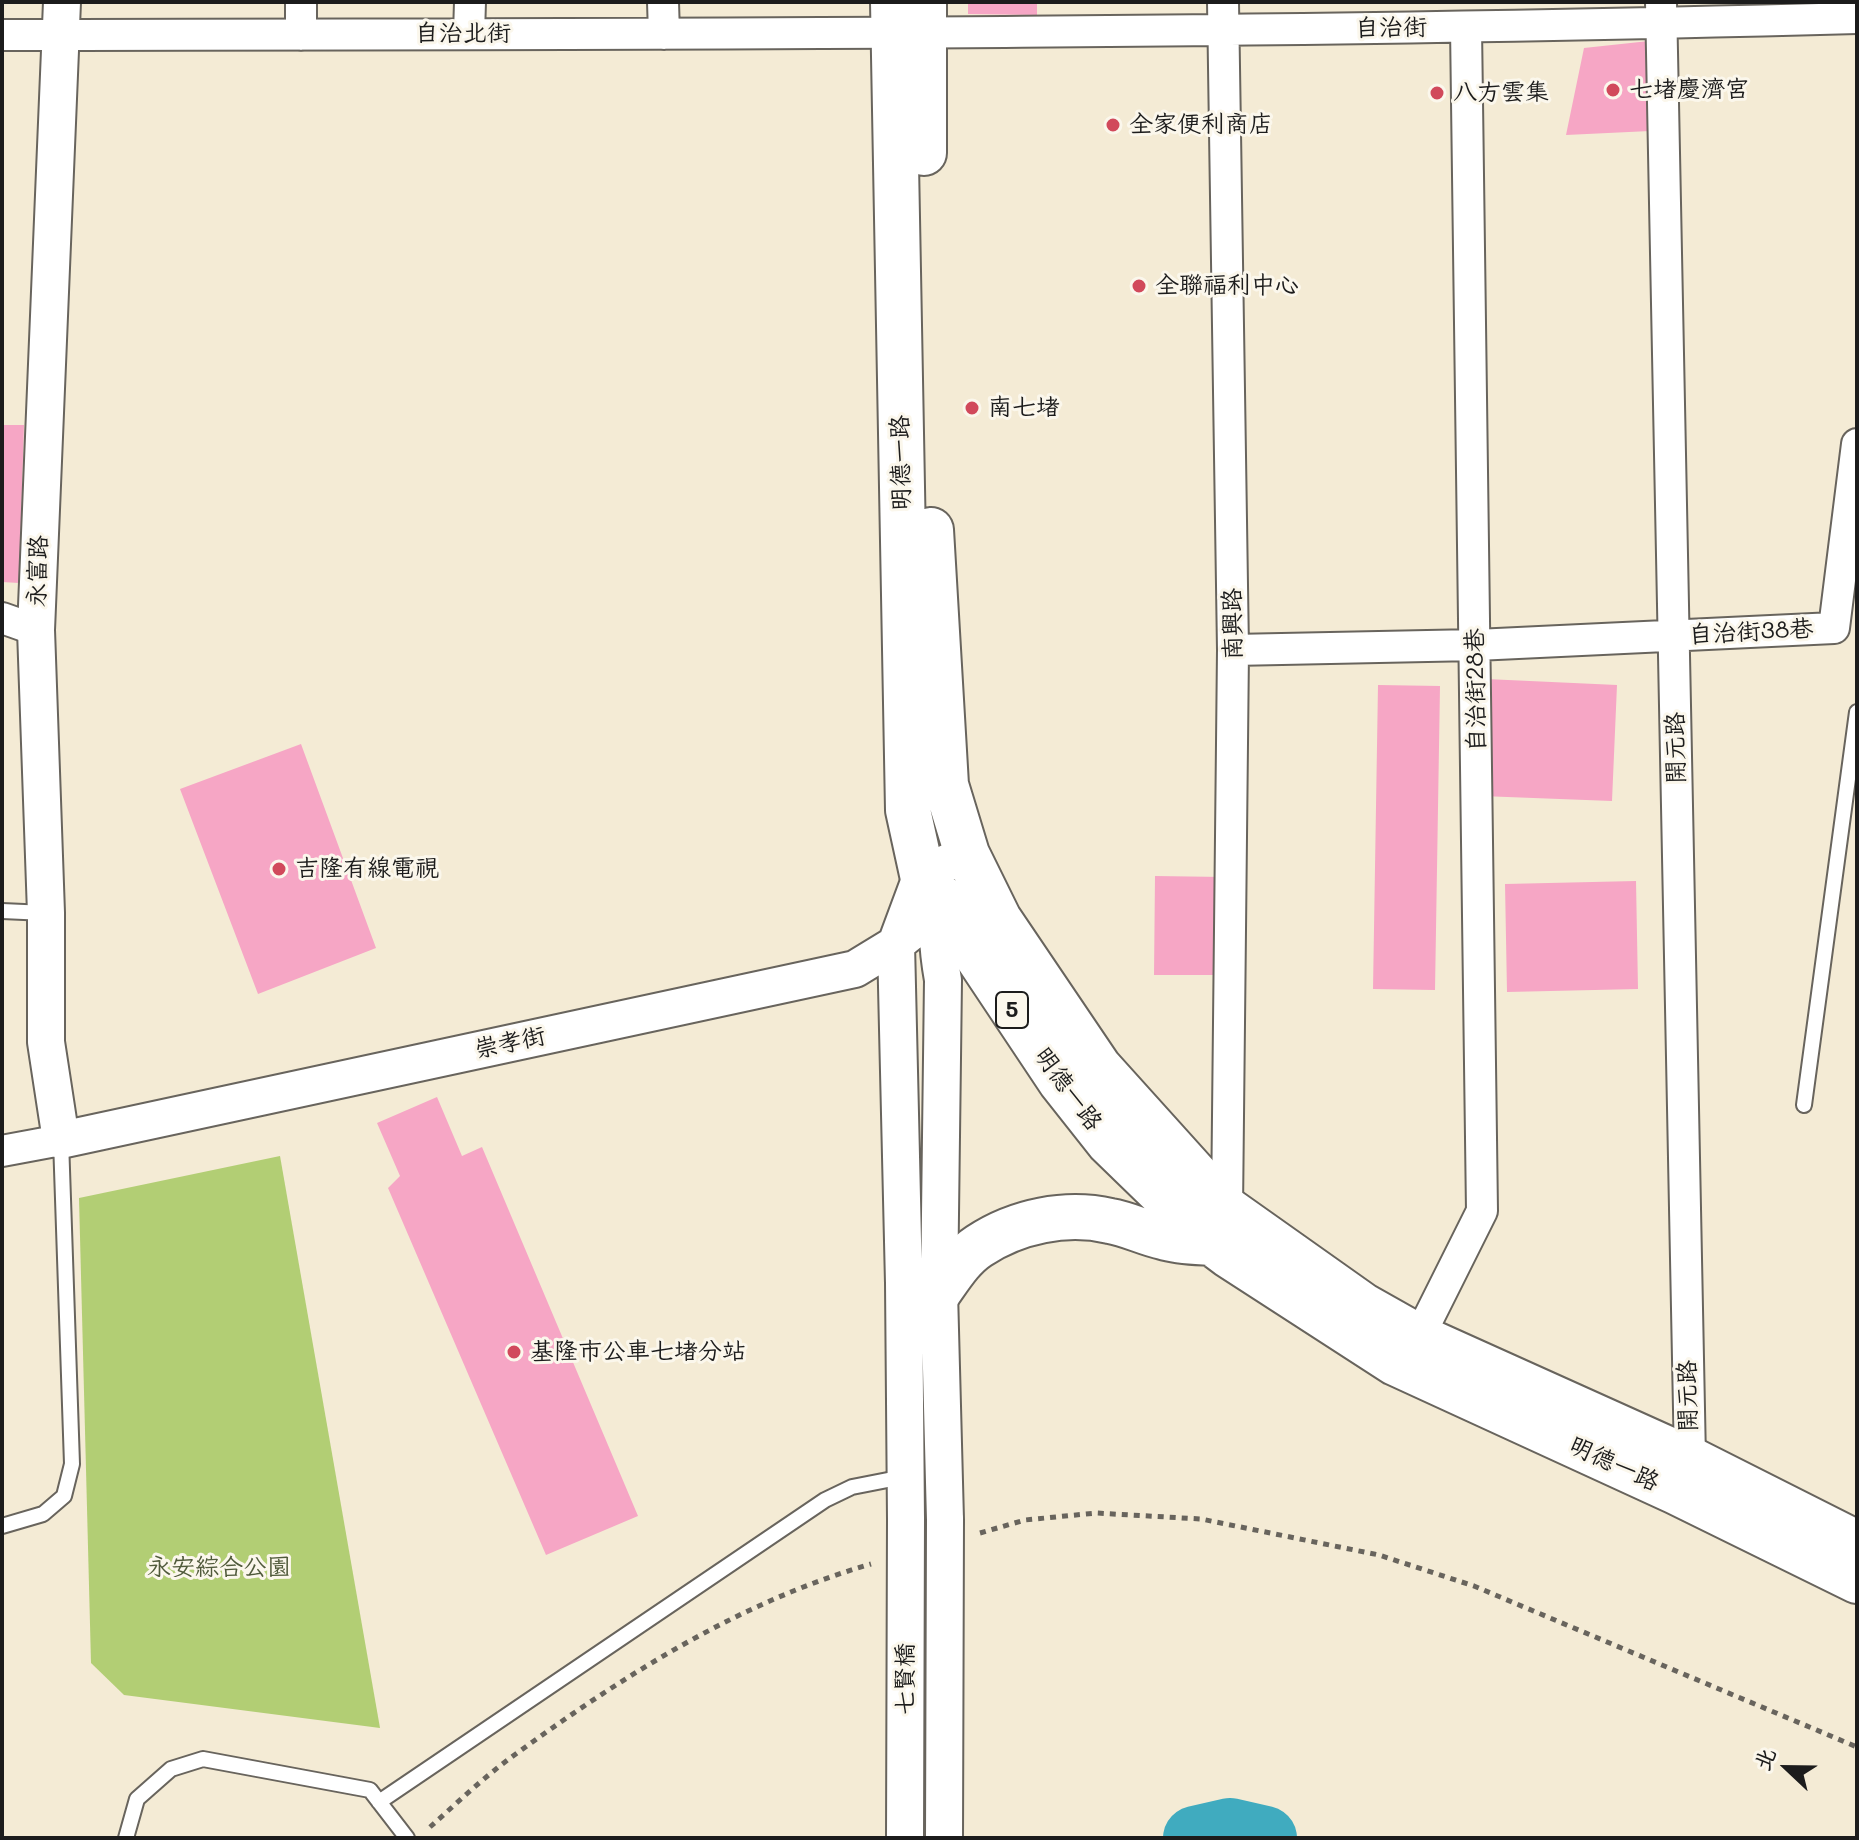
<!DOCTYPE html>
<html>
<head>
<meta charset="utf-8">
<style>
	body { margin:0 }
	#map { position:relative; width:1859px; height:1840px; overflow:hidden; background:#f4ebd5; font-family:Mali,"LXGW WenKai TC",sans-serif }
	canvas { display:block }
	.frame { position:absolute; inset:0; border:4px solid #1c1c1c; pointer-events:none }
	.north { position:absolute; left:1747px; top:1728px; width:80px; height:80px; -webkit-text-stroke:6px #fbf7ec; paint-order:stroke; rotate:292deg; font-size:22px; font-weight:700; line-height:32px; text-align:center; color:#1c1c1c }
	.north::after { content:''; display:block; margin:auto; width:28px; height:36px; background:#1c1c1c; clip-path:polygon(50% 0,100% 100%,50% 72%,0 100%) }
</style>
</head>
<body>
<div id="map">
<canvas width="1859" height="1840"></canvas>
<div class="frame"></div>
<div class="north">北</div>
</div>
<script>
const c = document.querySelector('canvas').getContext('2d');
c.lineJoin = 'round';
function fillPath(path, color) { c.fillStyle = color; c.fill(path, 'evenodd'); }
function strokePath(path, color, width, dash) { c.strokeStyle = color; c.lineWidth = width; c.lineCap = dash ? 'butt' : 'round'; c.setLineDash(dash || []); c.stroke(path); }
function label(font, color, halo, rows, align = 'center') {
  c.font = font + ' Mali,"LXGW WenKai TC",sans-serif'; c.lineWidth = 6; c.setLineDash([]); c.textBaseline = 'middle'; c.strokeStyle = halo; c.fillStyle = color; for (const [text, x, y, turn = 0] of rows) {
    c.save(); c.translate(x, y); c.rotate((+turn || 0) * Math.PI / 180); c.textAlign = isNaN(turn) ? turn : align; if (halo) c.strokeText(text, 0, 0); c.fillText(text, 0, 0); c.restore();
  }
}
const green = new Path2D(`
	M280 1156 380 1728 124 1695 91 1663 79 1198Z`);
const river = new Path2D(`
	M1195 1838 1230 1830 1265 1838`);
const building = new Path2D(`
	M968 2H1037V15L968 14Z
	M1649 41 1650 131 1566 135 1584 48Z
	M2 425H24L19 583 2 582Z
	M1486 679 1617 685 1612 801 1481 796Z
	M1378 685 1440 686 1435 990 1373 989Z
	M301 744 376 948 258 994 180 789Z
	M1155 876 1224 877 1223 975H1154Z
	M1636 881 1638 989 1507 992 1505 884Z
	M437 1097 462 1156 482 1147 638 1516 546 1555 388 1188 400 1176 377 1123Z`);
const path = new Path2D(`
	M980 1533 1025 1520 1096 1513 1201 1519 1379 1555 1474 1586 1857 1747
	M430 1827C457 1803 484 1777 513 1756 623 1676 739 1602 871 1564`);
const service = new Path2D(`
	M2 911 46 913
	M1804 1105 1857 712
	M2 1526 43 1514 64 1496 72 1464 61 1140
	M379 1802 825 1500 852 1487 903 1477
	M126 1838 137 1799 171 1769 203 1759 370 1790 407 1838`);
const minor = new Path2D(`
	M663 2 664 34
	M1223 2 1233 650 1227 1209
	M1661 2 1690 1459 1683 1474
	M469 34 470 2
	M2 35C620 34 1239 35 1857 18
	M301 35V2
	M2 618 36 630
	M1233 650 1476 645 1834 628 1857 444
	M2 1151 61 1140
	M1419 1337 1482 1211 1466 27`);
const tertiary = new Path2D(`
	M62 2 36 630 46 913V1042L61 1140 855 969 896 944 942 907
	M906 1520 904 1283 896 944 922 874 967 854
	M945 1520 939 1292 943 980C938 951 934 924 947 896`);
const primary = new Path2D(`
	M893 2 908 810 922 874 1060 1081 1109 1143 1212 1243 1228 1255 1395 1363 1676 1492 1857 1581
	M924 153V2
	M931 530 946 785 967 854 999 919 1099 1067 1227 1209 1364 1306 1419 1337 1690 1459 1857 1543
	M939 1292C951 1275 962 1257 979 1246 1017 1221 1066 1211 1110 1221 1128 1224 1145 1233 1163 1237 1179 1242 1195 1242 1212 1243L1216 1234`);
const tertiaryBridge = new Path2D(`
	M905 1838 906 1520
	M944 1838 945 1520`);
const markers = [
	[1613,90,8,"#d1495b"],
	[1437,93,8,"#d1495b"],
	[1113,125,8,"#d1495b"],
	[1139,286,8,"#d1495b"],
	[972,408,8,"#d1495b"],
	[279,869,8,"#d1495b"],
	[514,1352,8,"#d1495b"]
];
const shields = [
	[1012,1010,32]
];
const shieldNames = [
	["5",1012,1010]
];
const streetNames = [
	["自治街",1391,28,-1],
	["自治北街",463,34],
	["明德一路",901,463,-91],
	["永富路",38,571,-88],
	["南興路",1233,624,-91],
	["自治街38巷",1751,632,-3],
	["自治街28巷",1476,690,-91],
	["開元路",1676,748,-91],
	["崇孝街",510,1043,-12],
	["明德一路",1068,1089,54],
	["開元路",1688,1396,-91],
	["明德一路",1614,1464,25],
	["七賢橋",906,1679,-90]
];
const poiNames = [
	["七堵慶濟宮",1629,90],
	["八方雲集",1453,93],
	["全家便利商店",1129,125],
	["全聯福利中心",1155,286],
	["南七堵",988,408],
	["吉隆有線電視",295,869],
	["基隆市公車七堵分站",530,1352]
];
const parkNames = [
	["永安綜合公園",219,1568]
];
fillPath(green, '#b2ce74');
strokePath(river, '#40abbf', 64);
fillPath(building, '#f6a6c5');
strokePath(service, '#68645d', 18);
strokePath(minor, '#68645d', 34);
strokePath(tertiary, '#68645d', 40);
strokePath(primary, '#68645d', 48);
strokePath(path, '#68645d', 5, [6, 6]);
strokePath(service, '#fff', 14);
strokePath(minor, '#fff', 30);
strokePath(tertiary, '#fff', 36);
strokePath(primary, '#fff', 44);
strokePath(tertiaryBridge, '#68645d', 40, []);
strokePath(tertiaryBridge, '#fff', 36);
for (const [x, y, r, color] of markers) { const dot = new Path2D(); dot.arc(x, y, r, 0, 2 * Math.PI); c.fillStyle = color; c.fill(dot); strokePath(dot, '#fbf7ec', 3); }
for (const [x, y, w] of shields) { const box = new Path2D(); box.roundRect(x - w / 2, y - 18, w, 36, 6); c.fillStyle = '#fbf7ec'; c.fill(box); strokePath(box, '#1c1c1c', 2); }
label('bold 22px', '#1c1c1c', null, shieldNames);
label('24px', '#1c1c1c', '#fbf7ec', streetNames);
label('24px', '#1c1c1c', '#fbf7ec', poiNames, 'left');
label('24px', '#505a3b', '#fbf7ec', parkNames);
</script>
</body>
</html>
